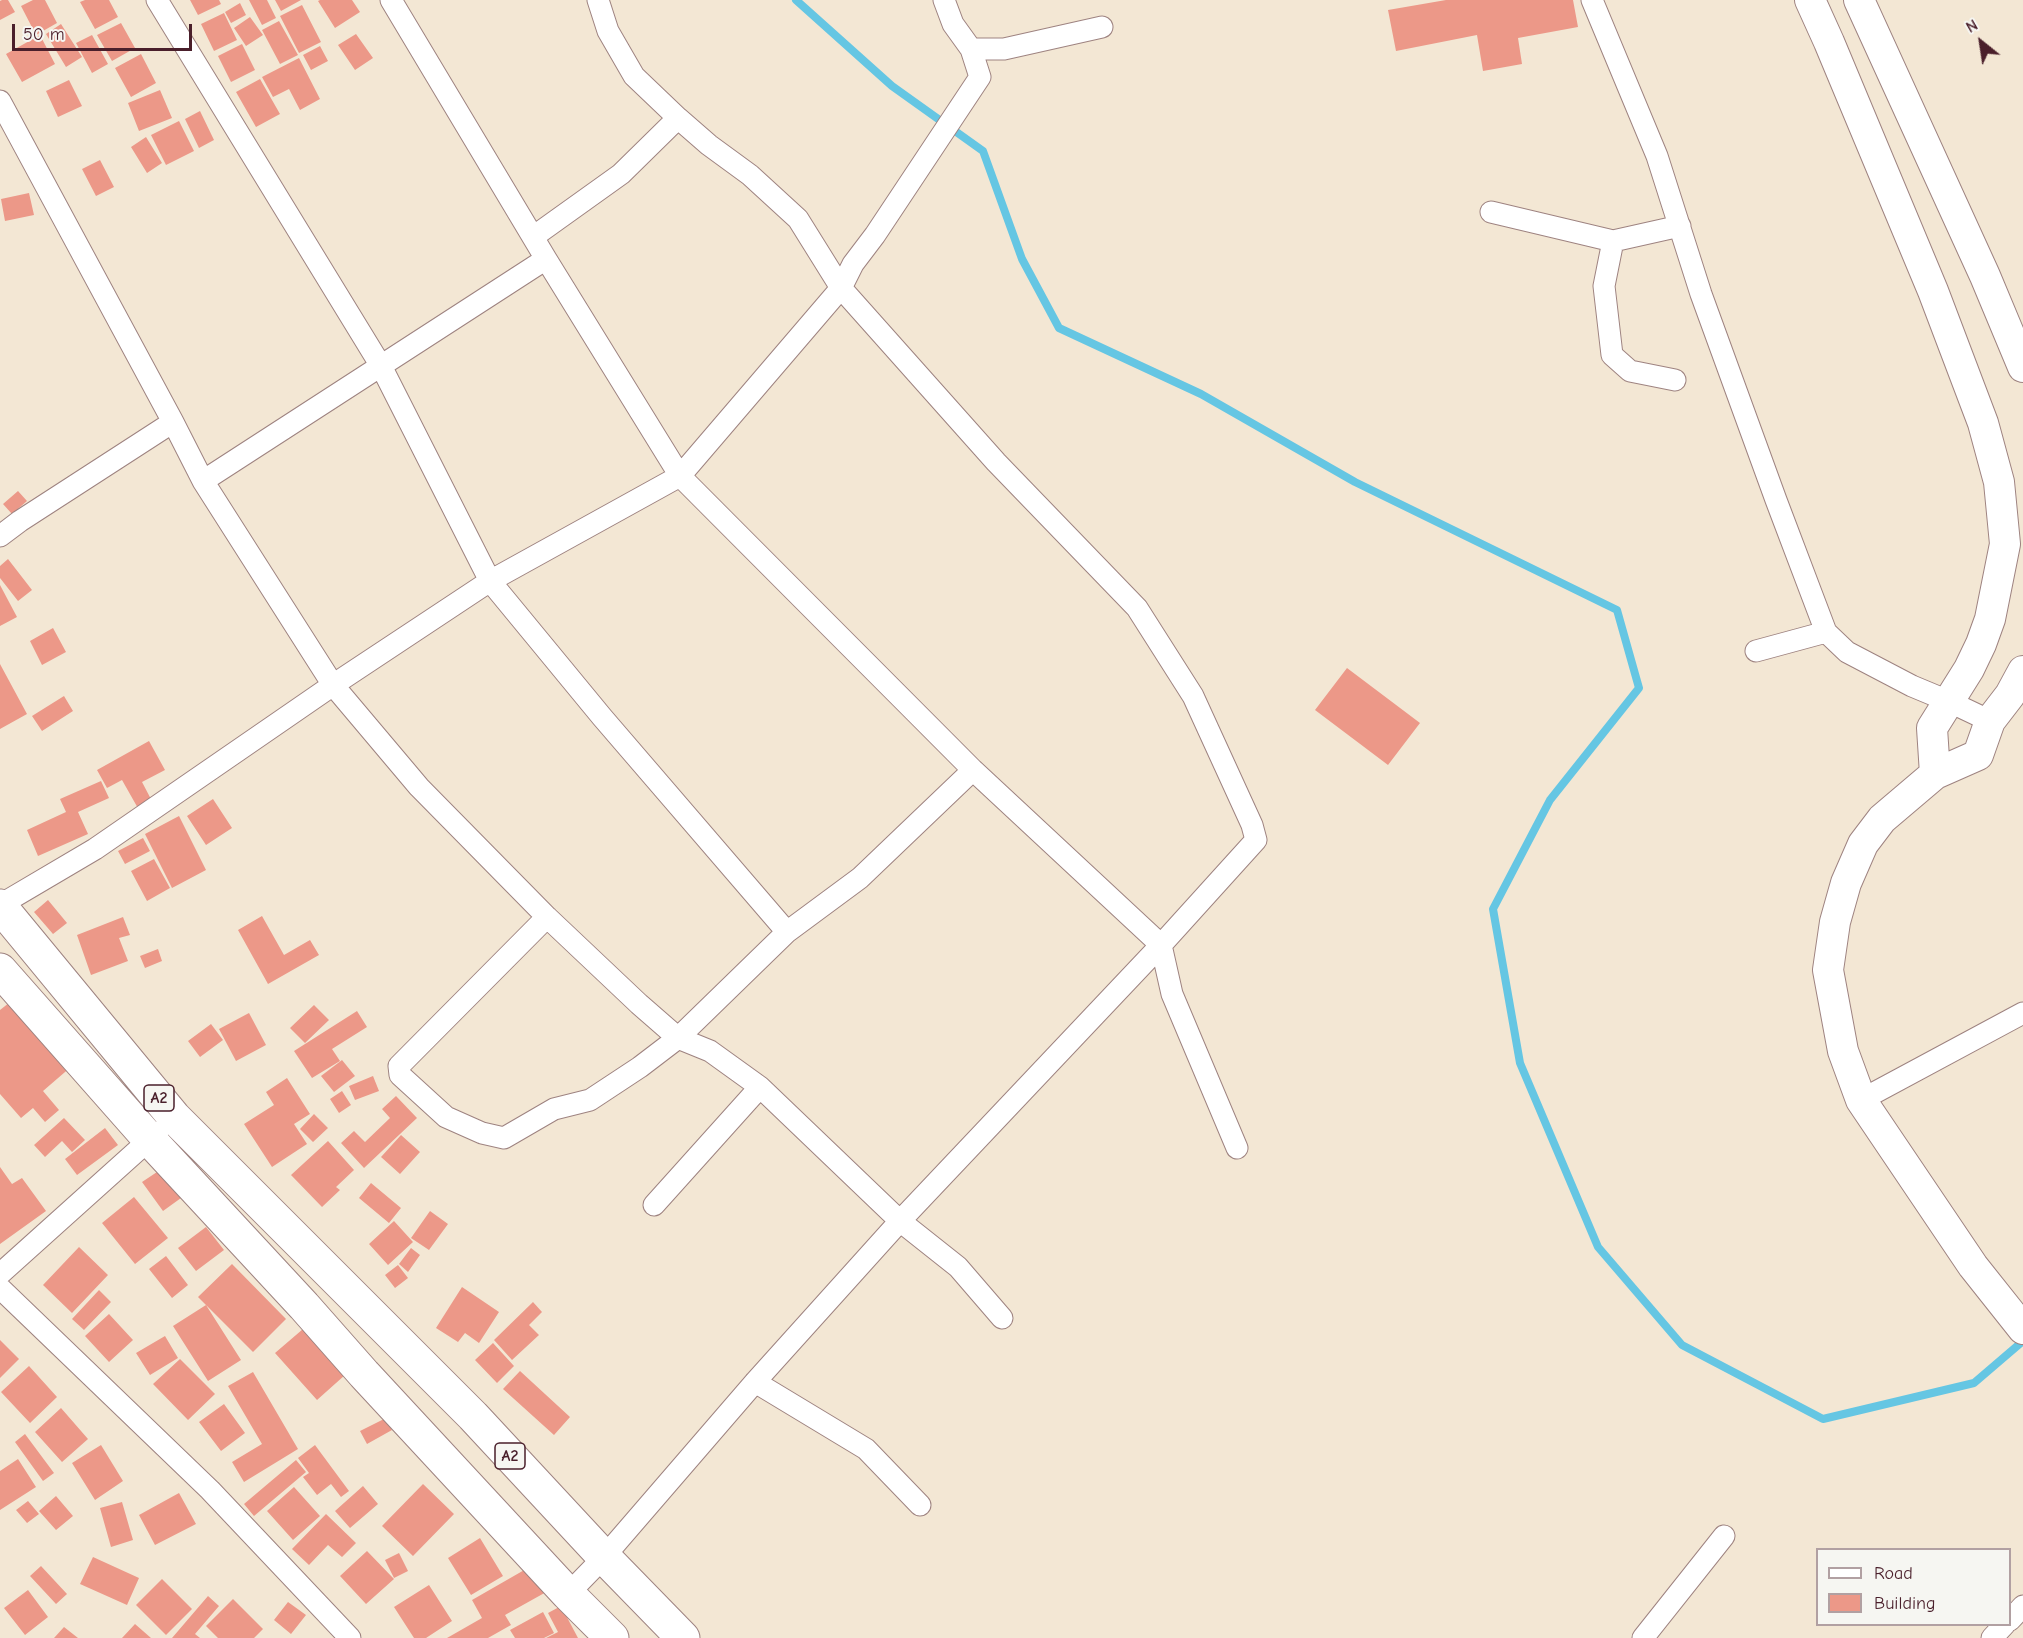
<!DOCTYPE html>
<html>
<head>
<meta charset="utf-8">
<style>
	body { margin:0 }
	#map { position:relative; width:2023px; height:1638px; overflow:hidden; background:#f3e7d4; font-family:"Comic Neue",sans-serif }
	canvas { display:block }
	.legend { position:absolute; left:1816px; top:1548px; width:195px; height:78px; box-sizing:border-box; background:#f6f6f2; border:2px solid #b1a0a2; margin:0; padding:8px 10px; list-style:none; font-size:18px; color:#4a1f2b }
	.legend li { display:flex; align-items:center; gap:12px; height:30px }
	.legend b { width:30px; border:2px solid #b1a0a2 }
	.north { position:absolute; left:1951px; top:12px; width:60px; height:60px; -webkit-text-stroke:4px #f6f6f2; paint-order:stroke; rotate:330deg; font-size:16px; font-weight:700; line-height:24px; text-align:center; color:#4a1f2b }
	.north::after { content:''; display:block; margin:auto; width:21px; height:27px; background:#4a1f2b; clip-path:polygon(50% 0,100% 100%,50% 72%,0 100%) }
	.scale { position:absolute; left:12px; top:24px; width:180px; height:27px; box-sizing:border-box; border:3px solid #4a1f2b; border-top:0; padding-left:8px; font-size:18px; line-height:21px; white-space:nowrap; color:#4a1f2b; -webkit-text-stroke:4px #f6f6f2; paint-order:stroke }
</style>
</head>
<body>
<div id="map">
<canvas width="2023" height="1638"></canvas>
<ul class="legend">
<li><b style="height:8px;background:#fff"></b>Road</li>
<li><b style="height:16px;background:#ec9888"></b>Building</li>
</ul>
<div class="north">N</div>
<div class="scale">50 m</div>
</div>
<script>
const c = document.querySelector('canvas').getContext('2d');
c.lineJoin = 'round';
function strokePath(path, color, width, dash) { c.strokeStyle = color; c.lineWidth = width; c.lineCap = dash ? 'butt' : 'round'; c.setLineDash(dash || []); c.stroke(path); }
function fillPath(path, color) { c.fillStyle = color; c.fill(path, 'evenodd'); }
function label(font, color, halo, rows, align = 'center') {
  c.font = font + ' "Comic Neue",sans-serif'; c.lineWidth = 4.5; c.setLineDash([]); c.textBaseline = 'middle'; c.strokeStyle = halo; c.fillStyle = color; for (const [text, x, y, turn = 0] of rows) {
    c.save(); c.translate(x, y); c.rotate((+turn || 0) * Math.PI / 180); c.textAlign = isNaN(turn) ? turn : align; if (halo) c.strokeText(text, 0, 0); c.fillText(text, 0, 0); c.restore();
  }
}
const stream = new Path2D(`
	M796 0 892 86 983 151 1022 259 1059 328 1201 394 1355 482 1617 610 1639 688 1550 800 1493 909 1520 1063 1598 1247 1682 1345 1823 1419 1974 1383 2023 1341`);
const building = new Path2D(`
	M2 0H8L15 12 0 20V1Z
	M33 0H45L57 23 36 35 21 6Z
	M85 0H109L118 17 95 29 80 2Z
	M190 0H219L221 4 198 15Z
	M249 0H267L276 18 262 25Z
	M275 0H301L281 11Z
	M320 0H352L360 12 335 28 318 1Z
	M1446 0H1573L1578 27 1518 38 1522 64 1483 71 1477 35 1396 51 1388 10Z
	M240 3 246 15 231 23 225 12Z
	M302 5 321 42 299 53 280 16Z
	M224 13 237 40 214 51 201 24Z
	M250 17 263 35 246 46 234 28Z
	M279 21 298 55 280 64 262 30Z
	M121 23 135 48 112 61 97 35Z
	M61 24 82 57 66 67 46 34Z
	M356 34 373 58 355 70 338 45Z
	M40 35 55 64 22 82 6 54Z
	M92 35 108 64 92 73 76 43Z
	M242 44 255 70 231 82 218 56Z
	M320 46 328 61 311 70 303 55Z
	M141 54 156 83 131 97 115 68Z
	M299 58 320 99 300 110 289 89 273 97 262 77Z
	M260 79 280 114 256 127 236 92Z
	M69 80 82 106 58 117 46 91Z
	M160 90 172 118 139 131 128 103Z
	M200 111 214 140 199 148 185 119Z
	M179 121 194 151 166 165 151 135Z
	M146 137 162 163 147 173 131 147Z
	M100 160 114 187 96 196 82 169Z
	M29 193 34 215 5 221 1 199Z
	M18 491 27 501 12 514 3 504Z
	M8 559 32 590 18 601 0 578V566Z
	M0 585 17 617 0 626Z
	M53 628 66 652 42 665 30 641Z
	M0 664 27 714 0 729Z
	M1347 668 1420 723 1388 765 1315 710Z
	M64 696 73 711 42 731 32 716Z
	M149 741 165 770 142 782 153 803 139 810 122 780 107 788 97 770Z
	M101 781 109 798 78 812 88 834 38 856 27 830 66 812 60 799Z
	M213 799 232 828 206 845 187 816Z
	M179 816 206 870 172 888 145 834Z
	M143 838 150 851 125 864 118 851Z
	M154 859 170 888 147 901 131 871Z
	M48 900 67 923 53 934 34 912Z
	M262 916 284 955 310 940 319 955 268 984 238 930Z
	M123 917 130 935 119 938 128 961 91 975 77 935Z
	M158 949 162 961 145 968 140 956Z
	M14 999 72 1066 43 1091 59 1110 45 1122 33 1108 21 1118 0 1094V1010Z
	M314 1005 329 1020 305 1043 290 1028Z
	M357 1011 367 1027 332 1049 340 1061 312 1078 294 1051Z
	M249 1013 266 1045 236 1061 219 1029Z
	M211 1024 223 1040 200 1057 188 1041Z
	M342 1060 355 1076 334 1092 321 1076Z
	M373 1076 379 1091 355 1100 349 1086Z
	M287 1078 310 1114 294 1124 307 1144 272 1167 244 1124 274 1105 266 1092Z
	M342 1091 351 1105 339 1113 330 1099Z
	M396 1096 417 1118 364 1168 341 1143 354 1131 365 1142 390 1118 382 1109Z
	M314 1114 328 1128 313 1142 300 1129Z
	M64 1118 85 1140 72 1152 62 1141 45 1157 34 1145Z
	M105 1128 118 1145 77 1175 65 1159Z
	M401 1135 420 1152 400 1174 381 1157Z
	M328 1141 354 1170 336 1187 340 1190 322 1207 291 1175Z
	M0 1167 12 1184 22 1178 46 1211 0 1244Z
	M160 1170 181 1198 163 1211 142 1182Z
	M371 1183 401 1208 389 1223 359 1198Z
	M134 1197 168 1238 135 1264 102 1223Z
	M430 1211 448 1224 429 1250 411 1238Z
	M394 1221 413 1242 388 1265 369 1244Z
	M206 1227 224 1250 196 1271 178 1248Z
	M79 1247 108 1275 72 1313 43 1285Z
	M411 1248 420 1255 408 1272 399 1264Z
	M166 1256 188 1285 172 1298 149 1269Z
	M232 1264 286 1319 253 1352 198 1297Z
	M398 1265 408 1278 395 1288 385 1275Z
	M462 1287 499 1312 479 1343 465 1333 458 1342 436 1328Z
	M99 1290 111 1302 84 1330 72 1319Z
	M533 1302 542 1312 529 1325 539 1335 512 1360 494 1340Z
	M206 1305 241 1360 208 1381 173 1326Z
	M109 1314 133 1340 109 1362 85 1336Z
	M303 1329 345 1375 317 1400 275 1353Z
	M165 1336 178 1358 150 1375 136 1353Z
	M0 1340 19 1359 0 1378Z
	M493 1343 514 1366 497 1383 475 1360Z
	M180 1359 215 1394 188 1420 153 1384Z
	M29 1366 57 1397 30 1423 1 1392Z
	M520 1371 570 1417 554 1435 503 1389Z
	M253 1372 298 1449 244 1482 232 1462 262 1444 228 1386Z
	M224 1404 245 1433 221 1451 199 1422Z
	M61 1408 88 1439 62 1462 35 1432Z
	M386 1418 392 1430 367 1444 360 1431Z
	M25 1434 54 1473 43 1481 15 1442Z
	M101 1445 123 1481 95 1500 72 1463Z
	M315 1445 349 1491 341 1497 331 1484 317 1495 303 1477 309 1473 298 1458Z
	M18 1459 36 1487 0 1510V1471Z
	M296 1460 306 1472 254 1516 244 1504Z
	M423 1484 454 1514 413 1556 382 1526Z
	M363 1486 378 1504 350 1528 335 1511Z
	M294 1487 320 1516 293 1540 267 1511Z
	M179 1493 196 1524 155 1545 139 1515Z
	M56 1496 73 1516 56 1530 39 1511Z
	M28 1501 39 1514 27 1523 16 1510Z
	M122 1502 133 1540 111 1547 100 1508Z
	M326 1514 356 1543 342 1557 328 1545 309 1565 292 1549Z
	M480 1538 503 1576 471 1595 448 1558Z
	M367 1551 394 1579 366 1604 340 1576Z
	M399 1553 408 1571 394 1578 385 1560Z
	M93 1557 139 1578 127 1605 80 1584Z
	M533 1565 548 1591 505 1615 511 1625 488 1638H447L482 1618 472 1600Z
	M41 1566 67 1594 56 1604 30 1576Z
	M162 1579 192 1609 166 1635 136 1605Z
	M429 1585 452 1621 426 1638H414L394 1607Z
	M28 1590 48 1617 25 1635 4 1608Z
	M208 1596 219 1606 195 1634 200 1638H172Z
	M233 1599 263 1629 254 1638H218L206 1626Z
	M288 1602 306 1615 291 1634 274 1620Z
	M561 1606 578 1638H546L558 1632 548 1613Z
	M543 1612 554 1633 544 1638H515L510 1630Z
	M135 1624 151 1638H122Z
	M64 1627 78 1638H54Z`);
const street = new Path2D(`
	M157 0 381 366 490 581 602 717 787 932
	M391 0 546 259 680 476 973 770 1161 945 1172 994 1237 1148
	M1592 0 1657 156 1701 294 1776 500 1826 632 1847 652 1912 686 1948 701 1990 721
	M971 49H1004L1102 27
	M0 101 173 422 203 481 333 685 419 787 547 917 639 1004 678 1038 710 1051 760 1087 900 1221 958 1267 1002 1318
	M1491 212 1613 241 1680 226
	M533 237 621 174 678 118
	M1613 241 1604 286 1612 355 1630 371 1675 380
	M203 481 546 259
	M0 536 20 521 173 422
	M1756 651 1826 632
	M0 905 95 849 333 685 490 581 680 476 841 288 853 264 875 235 980 77 971 49 953 24 944 0
	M547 917 399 1066 400 1075 446 1117 482 1133 504 1138 554 1109 590 1100 640 1067 678 1038 787 932 860 878 973 770
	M1861 1100 2023 1013
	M654 1205 760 1087
	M0 1274 158 1132
	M0 1288 210 1490 350 1638
	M755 1382 866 1449 920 1505
	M568 1594 604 1557 755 1382 900 1221 1161 945 1256 840 1252 825 1193 696 1137 608 996 462 841 288 798 219 750 175 709 145 678 118 634 76 608 31 598 0
	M2010 1620 2023 1606
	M1643 1638 1724 1536
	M1992 1638 2005 1624`);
const secondary = new Path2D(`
	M1810 0 1829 42 1933 291 1983 423 1999 482 2005 544 1990 619 1981 644 1969 669 1932 728 1935 774
	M1859 0 1985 276 2023 367
	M2023 671 2010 695 1990 721 1978 755 1935 774 1882 819 1863 844 1846 883 1835 922 1828 970 1843 1051 1861 1100 1973 1266 2023 1329`);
const highway = new Path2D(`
	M0 906 174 1117 473 1416 604 1557 683 1638
	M0 970 150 1140 304 1306 364 1374 568 1594 612 1638`);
const shields = [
	[159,1098,30],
	[510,1456,30]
];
const shieldNames = [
	["A2",159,1098],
	["A2",510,1456]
];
strokePath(stream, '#65c6e3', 8);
fillPath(building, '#ec9888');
strokePath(street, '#9e8380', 23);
strokePath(secondary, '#9e8380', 32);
strokePath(highway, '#9e8380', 35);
strokePath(street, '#fff', 21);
strokePath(secondary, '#fff', 30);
strokePath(highway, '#fff', 33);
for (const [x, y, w] of shields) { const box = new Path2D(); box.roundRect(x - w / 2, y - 13, w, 26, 4.5); c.fillStyle = '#f6f6f2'; c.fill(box); strokePath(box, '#4a1f2b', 1.5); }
label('bold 16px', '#4a1f2b', null, shieldNames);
</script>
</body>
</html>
